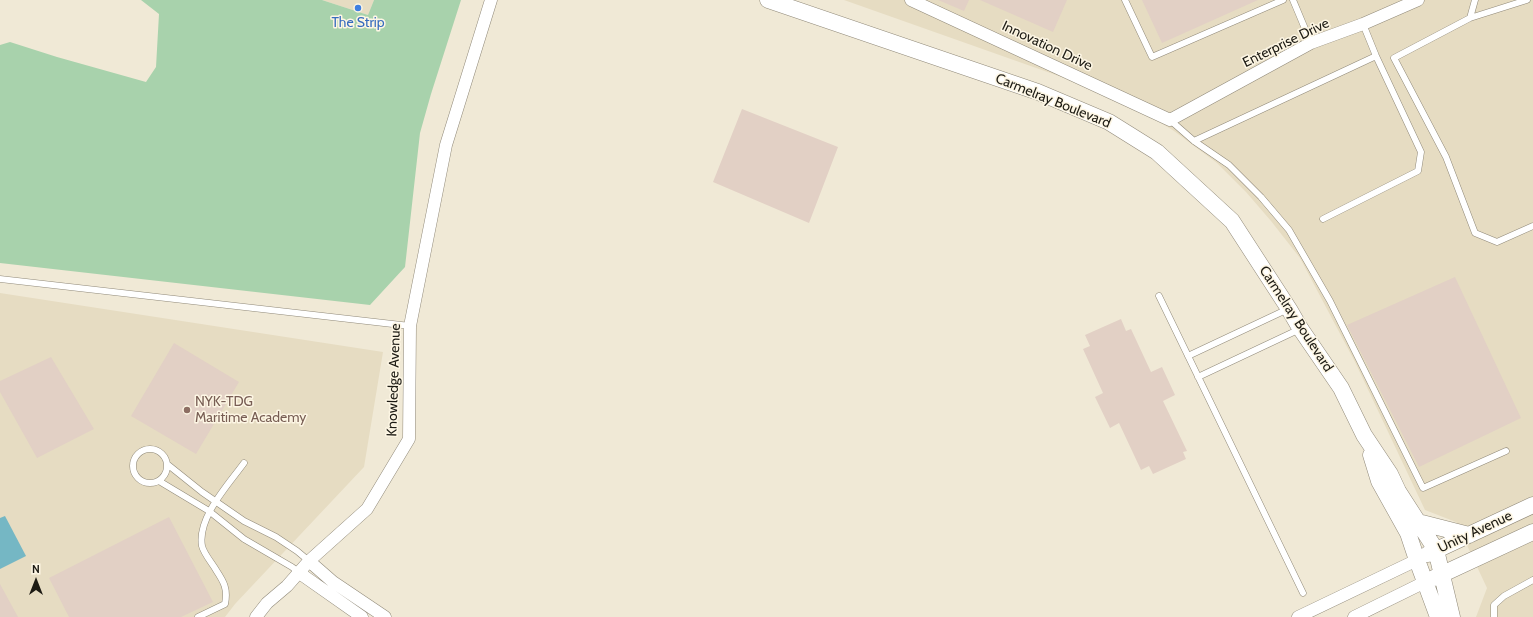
<!DOCTYPE html>
<html>
<head>
<meta charset="utf-8">
<style>
	body { margin:0 }
	#map { position:relative; width:1533px; height:617px; overflow:hidden; background:#f0e9d6; font-family:Cabin,sans-serif }
	canvas { display:block }
	.north { position:absolute; left:16px; top:561px; width:40px; height:40px; -webkit-text-stroke:3px #fdf6e4; paint-order:stroke; rotate:0deg; font-size:11px; font-weight:700; line-height:16px; text-align:center; color:#1d1b14 }
	.north::after { content:''; display:block; margin:auto; width:14px; height:18px; background:#1d1b14; clip-path:polygon(50% 0,100% 100%,50% 72%,0 100%) }
</style>
</head>
<body>
<div id="map">
<canvas width="1533" height="617"></canvas>
<div class="north">N</div>
</div>
<script>
const c = document.querySelector('canvas').getContext('2d');
c.lineJoin = 'round';
function fillPath(path, color) { c.fillStyle = color; c.fill(path, 'evenodd'); }
function strokePath(path, color, width, dash) { c.strokeStyle = color; c.lineWidth = width; c.lineCap = dash ? 'butt' : 'round'; c.setLineDash(dash || []); c.stroke(path); }
function label(font, color, halo, rows, align = 'center') {
  c.font = font + ' Cabin,sans-serif'; c.lineWidth = 3; c.setLineDash([]); c.textBaseline = 'middle'; c.strokeStyle = halo; c.fillStyle = color; for (const [text, x, y, turn = 0] of rows) {
    c.save(); c.translate(x, y); c.rotate((+turn || 0) * Math.PI / 180); c.textAlign = isNaN(turn) ? turn : align; if (halo) c.strokeText(text, 0, 0); c.fillText(text, 0, 0); c.restore();
  }
}
const built = new Path2D(`
	M322 0H374L368 15Z
	M844 0H1533V617H1476L1487 588 1456 522 1425 510 1355 362 1300 258 1271 221 1246 192 1217 163 1174 131 1121 98Z
	M0 293 383 352 364 467 235 604 225 617H0Z`);
const green = new Path2D(`
	M141 0H322L368 15 374 0H461L431 94 420 133 405 267 370 305 0 263V45L10 42 57 57 146 82 156 67 159 14Z`);
const water = new Path2D(`
	M5 516 26 556 0 569V518Z`);
const building = new Path2D(`
	M938 0H969L964 11Z
	M980 0H1067L1053 32Z
	M1142 0H1258L1162 43Z
	M742 109 838 147 809 223 713 182Z
	M1455 277 1521 418 1419 467 1347 325Z
	M1121 319 1126 331 1131 329 1151 372 1162 367 1175 395 1163 401 1187 451 1183 452 1186 459 1153 474 1149 466 1141 470 1119 423 1110 428 1095 397 1103 393 1083 349 1090 346 1085 335Z
	M174 343 239 382 196 454 131 416Z
	M51 357 94 429 37 458 0 392V381Z
	M169 517 213 602 181 617H69L49 578Z
	M0 584 18 617H0Z`);
const lane = new Path2D(`
	M1125 0 1152 57 1283 0
	M1293 0 1311 43
	M1527 0 1470 18 1394 58 1446 157 1475 233 1497 242 1533 226
	M1470 18 1475 0
	M1170 120 1194 141 1229 165 1261 197 1289 230 1330 301 1423 488 1506 451
	M1194 141 1376 56
	M1323 219 1418 171 1421 152 1376 56 1363 24
	M0 279 410 326
	M1159 296 1303 593
	M1188 356 1288 309
	M1198 377 1300 329
	M133 466a17 17 0 1 1 34 0a17 17 0 1 1-34 0Z
	M167 464 202 492 244 521 276 537 297 551 309 561
	M159 481 209 511 244 539 292 567 298 572
	M198 617 225 604C228 589 224 582 216 570 212 563 204 554 202 546 197 518 228 485 244 463
	M1494 617V605L1504 596 1533 580`);
const street = new Path2D(`
	M911 0 1170 120 1311 43 1363 24 1418 0
	M309 561 333 582 385 617
	M298 572 362 617
	M256 617 267 603 287 586 309 561 367 509 409 439 410 326 446 145 491 0
	M1298 617 1417 560
	M1354 617 1425 582`);
const secondary = new Path2D(`
	M768 0 1038 92 1109 122 1157 152 1232 221 1289 309 1300 328 1341 388 1364 435 1390 474 1398 491 1436 550 1452 617
	M1371 455 1379 481 1408 533 1417 560 1438 617
	M1418 522 1469 535
	M1428 554 1533 505
	M1434 578 1533 532`);
const markers = [
	[358,8,4,"#3f7fe0"],
	[187,410,4,"#8d6e63"]
];
const shopNames = [
	["The Strip",358,23]
];
const streetNames = [
	["Enterprise Drive",1286,43,-26],
	["Innovation Drive",1047,46,25],
	["Carmelray Boulevard",1053,101,22],
	["Carmelray Boulevard",1296,319,57],
	["Knowledge Avenue",394,380,-88],
	["Unity Avenue",1475,532,-25]
];
const educationNames = [
	["NYK-TDG",195,402],
	["Maritime Academy",195,418]
];
fillPath(built, '#e6dcc2');
fillPath(green, '#a8d2ac');
fillPath(water, '#75b7c4');
fillPath(building, '#e2d0c5');
strokePath(lane, '#908979', 7);
strokePath(street, '#908979', 13);
strokePath(secondary, '#908979', 17);
strokePath(lane, '#fff', 6);
strokePath(street, '#fff', 12);
strokePath(secondary, '#fff', 16);
for (const [x, y, r, color] of markers) { const dot = new Path2D(); dot.arc(x, y, r, 0, 2 * Math.PI); c.fillStyle = color; c.fill(dot); strokePath(dot, '#fdf6e4', 1.5); }
label('14px', '#366cbe', '#fdf6e4', shopNames);
label('14px', '#1d1b14', '#fdf6e4', streetNames);
label('14px', '#785e54', '#fdf6e4', educationNames, 'left');
</script>
</body>
</html>
